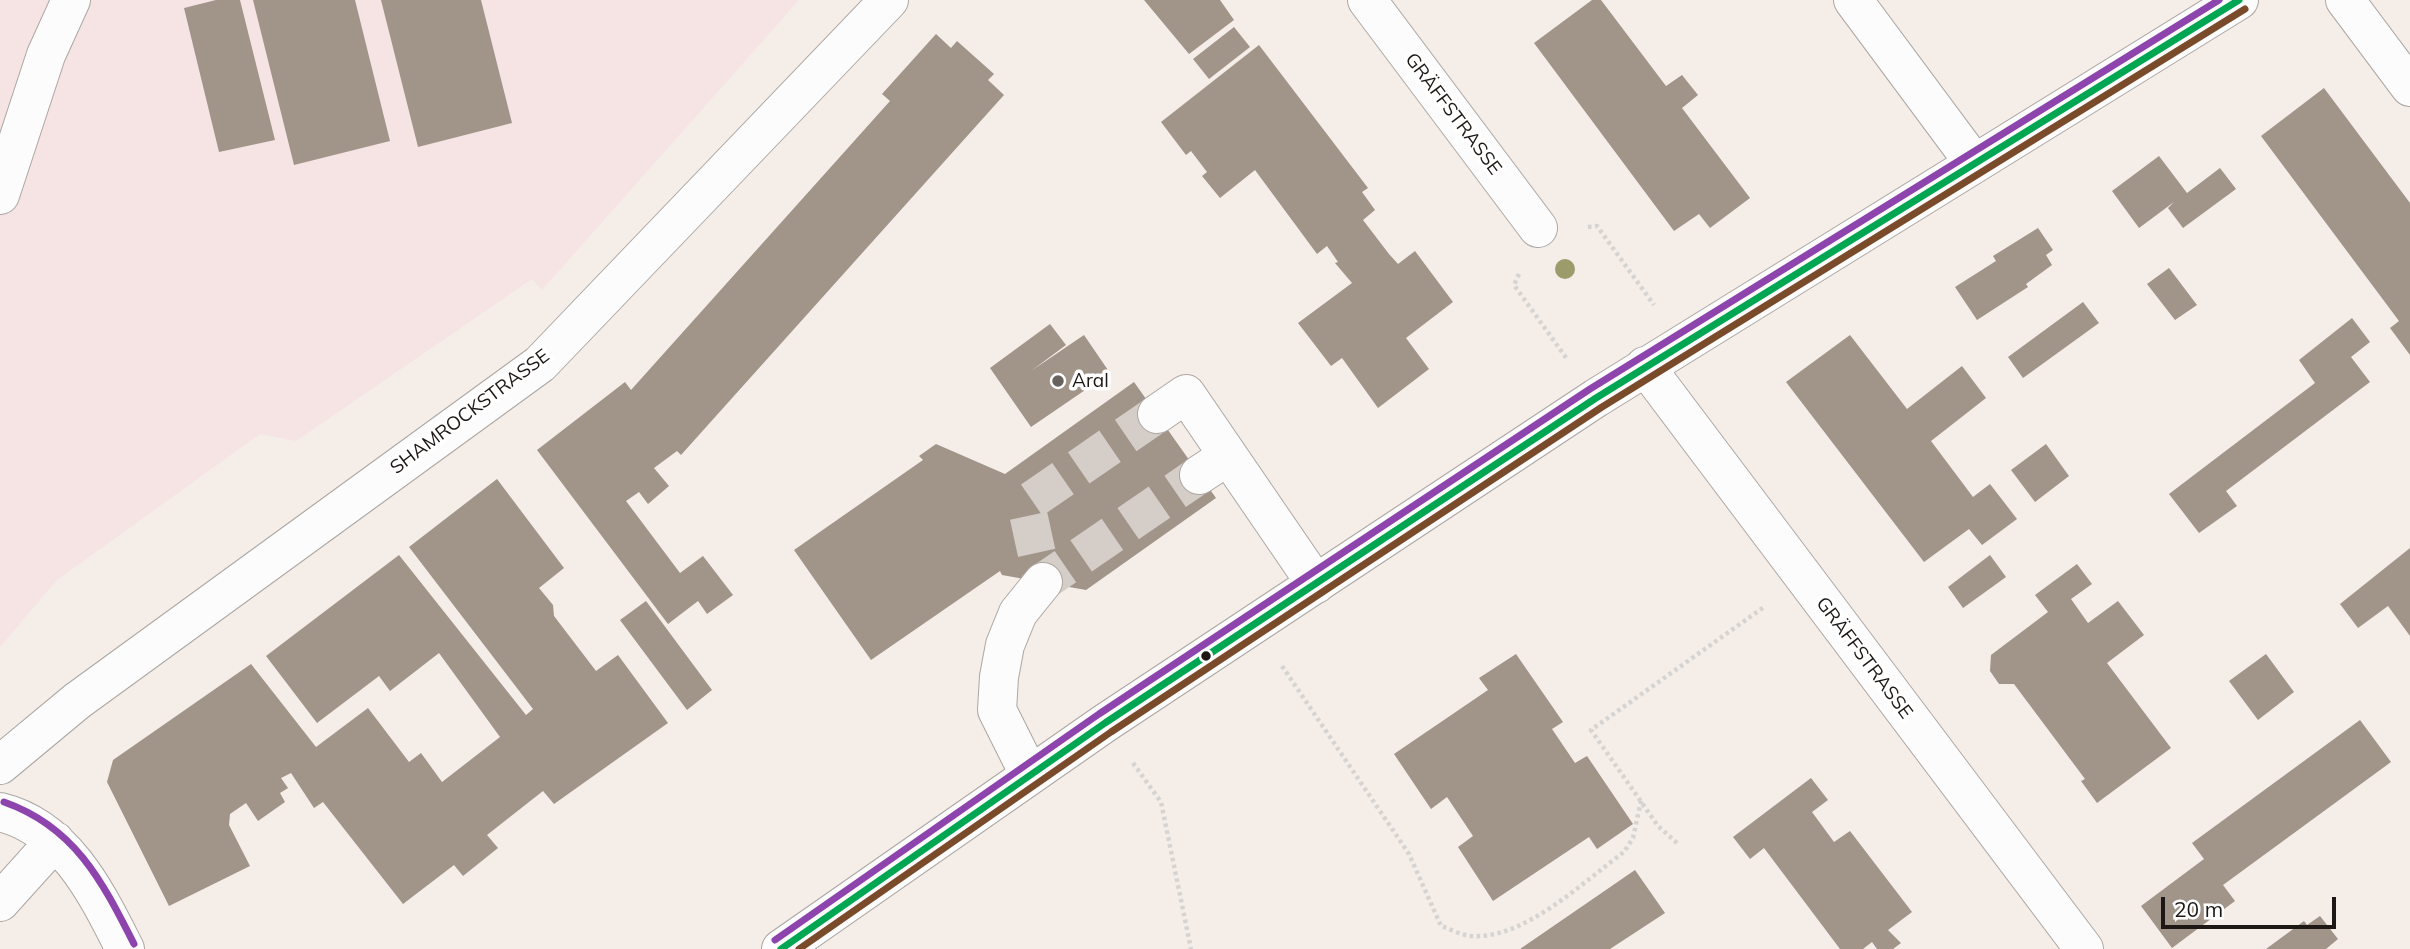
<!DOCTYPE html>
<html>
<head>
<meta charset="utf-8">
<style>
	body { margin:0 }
	#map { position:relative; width:2410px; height:949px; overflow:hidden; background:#f4ede8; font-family:Mulish,sans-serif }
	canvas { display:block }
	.scale { position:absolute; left:2161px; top:897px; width:175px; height:32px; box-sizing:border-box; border:4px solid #1d1815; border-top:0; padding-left:9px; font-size:21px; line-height:24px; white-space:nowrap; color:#1d1815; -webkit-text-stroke:5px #fff; paint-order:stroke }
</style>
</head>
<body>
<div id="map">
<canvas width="2410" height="949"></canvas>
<div class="scale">20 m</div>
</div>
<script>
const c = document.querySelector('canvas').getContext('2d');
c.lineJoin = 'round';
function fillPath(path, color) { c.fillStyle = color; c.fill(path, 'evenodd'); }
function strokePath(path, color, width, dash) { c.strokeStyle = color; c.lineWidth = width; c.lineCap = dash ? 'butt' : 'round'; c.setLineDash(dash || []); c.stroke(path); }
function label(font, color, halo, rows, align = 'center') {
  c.font = font + ' Mulish,sans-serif'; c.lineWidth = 7; c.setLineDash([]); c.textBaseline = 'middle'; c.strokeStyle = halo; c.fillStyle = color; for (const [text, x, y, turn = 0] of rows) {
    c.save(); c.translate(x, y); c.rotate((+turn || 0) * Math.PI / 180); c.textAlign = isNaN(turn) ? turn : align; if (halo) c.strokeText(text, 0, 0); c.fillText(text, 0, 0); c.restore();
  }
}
const industrial = new Path2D(`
	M0 0H799L542 290 532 279 296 441 260 434 57 580 0 647Z`);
const building = new Path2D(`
	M216 0H240L275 140 219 152 184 8Z
	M253 0H355L390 141 294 165Z
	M381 0H481L512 123 418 147Z
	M1144 0H1220L1234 20 1189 54Z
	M1592 0H1601L1666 86 1682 75 1698 95 1682 108 1750 198 1710 228 1699 214 1674 231 1534 43Z
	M1234 27 1250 47 1209 79 1193 59Z
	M936 34 951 48 957 41 994 74 988 80 1004 95 681 455 677 451 654 468 669 486 648 504 639 492 626 501 680 573 703 556 733 595 707 614 698 601 668 624 537 450 625 382 631 390 890 101 882 94Z
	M1259 45 1368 188 1362 192 1375 210 1363 220 1389 254 1398 264 1415 251 1453 302 1406 338 1429 369 1378 408 1342 358 1331 366 1298 323 1352 283 1335 263 1338 262 1327 246 1317 254 1255 170 1220 198 1202 176 1207 172 1191 151 1186 155 1161 122Z
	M2324 88 2410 203V355L2390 328 2399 321 2261 136Z
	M2159 156 2187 193 2220 168 2236 189 2183 228 2168 208 2174 202 2139 228 2112 191Z
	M2038 228 2053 250 2046 255 2052 265 2026 284 2028 287 1977 320 1955 287 1996 261 1993 256Z
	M2169 268 2197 305 2175 320 2147 284Z
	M2083 302 2099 323 2023 378 2008 357Z
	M2352 318 2370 342 2351 357 2370 382 2226 491 2237 506 2199 533 2169 494 2315 383 2299 360Z
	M1050 324 1066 345 1031 371 1084 335 1110 373 1031 427 990 368Z
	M1850 335 1907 409 1962 366 1986 398 1931 441 1973 497 1990 484 2017 519 1982 545 1969 529 1924 562 1786 382Z
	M1134 382 1216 498 1086 590 1002 575 1000 571 871 660 794 550 923 460 919 456 936 444 1005 474Z
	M2046 444 2069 476 2035 502 2011 470Z
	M497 479 564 568 539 588 553 605 554 616 596 671 618 655 668 723 554 804 543 791 487 835 498 848 463 876 454 865 403 904 323 802 314 808 291 773 281 778 288 788 280 793 285 802 258 821 246 803 230 814 229 825 250 866 169 906 107 782 113 760 251 664 316 747 368 708 409 762 421 753 442 782 500 737 439 653 390 691 379 676 317 723 266 656 399 555 526 715 533 709 409 547Z
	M2410 548V636L2388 606 2358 628 2340 604Z
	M1990 555 2006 577 1963 608 1948 587Z
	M2077 564 2092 584 2071 599 2088 623 2118 601 2144 635 2107 663 2171 748 2097 803 2081 781 2085 779 2014 684H1999L1990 671 1991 655 2048 612 2035 595Z
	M646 601 712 690 687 710 620 620Z
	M1516 654 1563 722 1552 729 1575 763 1587 756 1633 824 1597 849 1589 837 1493 901 1458 847 1473 836 1447 797 1431 809 1394 754 1488 690 1479 678Z
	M2266 654 2294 692 2258 720 2229 681Z
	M2360 720 2391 762 2223 885 2235 901 2172 948 2141 906 2204 859 2192 843Z
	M1811 778 1828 800 1812 812 1834 842 1850 831 1912 912 1888 930 1901 943 1893 949H1877L1872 942 1863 949H1840L1764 848 1750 859 1733 837Z
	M1635 870 1665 913 1610 949H1520Z
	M2320 916 2338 939 2326 949H2266L2304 921 2307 925Z`);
const minorTunnel = new Path2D(`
	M1157 414 1026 504 1043 582 1199 475`);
const path = new Path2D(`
	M1588 227 1597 226 1654 305
	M1519 274 1514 285 1567 359
	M1282 666 1409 854 1441 926C1450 929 1461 935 1471 936 1524 940 1583 882 1624 852L1633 838 1641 801
	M1133 763 1161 802 1191 949
	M1677 843 1658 826 1591 730 1764 607`);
const minor = new Path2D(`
	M1367 0 1538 228
	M1853 0 1974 163
	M2345 0 2410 87
	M0 195 46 55 71 0
	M1645 366 2084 949
	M1157 414 1186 394 1316 584
	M1199 475 1228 456
	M0 765 77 701 540 364 889 0
	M1029 774 997 710 999 677 1005 645 1018 613 1043 582
	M0 812C66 828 97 894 125 949
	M0 902 55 841`);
const major = new Path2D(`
	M781 949 1105 723 1596 398 2239 0`);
const bus1 = new Path2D(`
	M781 949 1105 723 1596 398 2239 0`);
const bus2 = new Path2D(`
	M799 949 1111 732 1602 407 2245 9`);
const bus3 = new Path2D(`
	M4 802C75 827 102 881 134 944
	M775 940 1099 714 1590 389 2219 0`);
const trees = [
	[1565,269]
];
const markers = [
	[1058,381,7,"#68635f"],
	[1206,656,6,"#1d1815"]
];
const streetNames = [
	["GRÄFFSTRASSE",1453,114,53],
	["SHAMROCKSTRASSE",470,412,-37],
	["GRÄFFSTRASSE",1864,658,53]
];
const poiNames = [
	["Aral",1072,381]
];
fillPath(industrial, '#f6e4e5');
fillPath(building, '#a19489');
strokePath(minorTunnel, '#d4cdc8', 38, [38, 19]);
strokePath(minor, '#aca7a3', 40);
strokePath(major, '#aca7a3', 40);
strokePath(path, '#d6d4d2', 4.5, [3.5, 3.5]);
strokePath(minor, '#fdfcfc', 38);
strokePath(major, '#fdfcfc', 38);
strokePath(bus1, '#00a651', 7);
strokePath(bus2, '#7a4b2a', 7);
strokePath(bus3, '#8e44ad', 7);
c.fillStyle = '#9c9b6c';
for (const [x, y] of trees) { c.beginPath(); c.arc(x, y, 10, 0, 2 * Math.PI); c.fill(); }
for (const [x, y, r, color] of markers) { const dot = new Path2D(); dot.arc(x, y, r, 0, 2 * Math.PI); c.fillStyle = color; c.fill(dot); strokePath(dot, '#fff', 2.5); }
label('19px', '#1d1815', '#fff', streetNames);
label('19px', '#1d1815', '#fff', poiNames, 'left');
</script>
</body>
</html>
